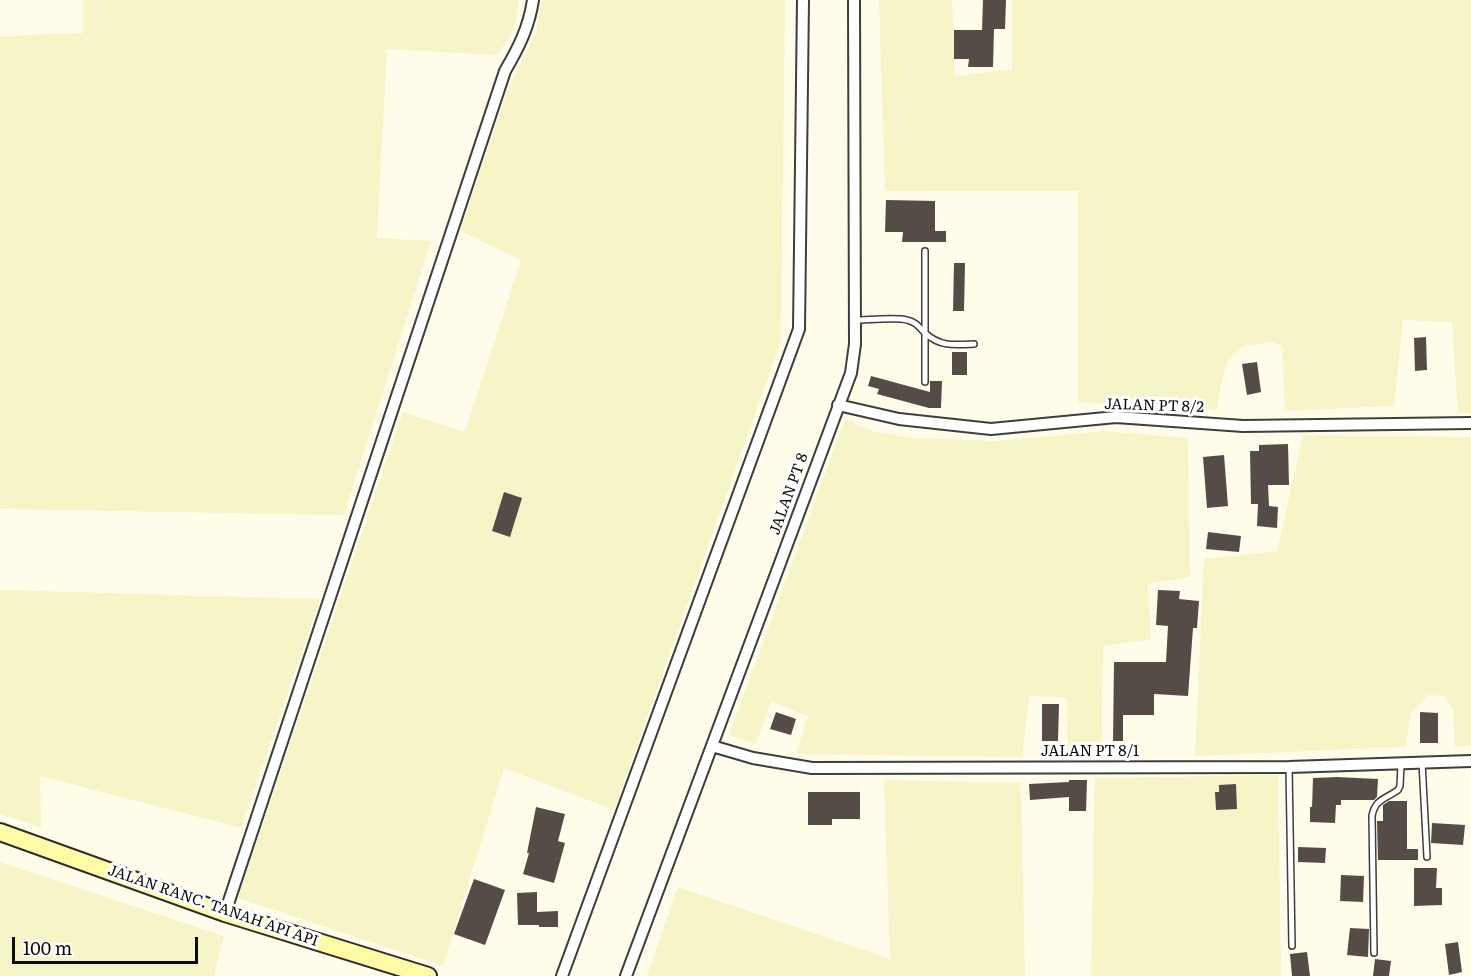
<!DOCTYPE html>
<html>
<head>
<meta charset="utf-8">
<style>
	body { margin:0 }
	#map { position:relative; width:1471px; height:976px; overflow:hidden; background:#fffce9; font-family:Literata,serif }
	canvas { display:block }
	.scale { position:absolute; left:12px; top:937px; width:186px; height:27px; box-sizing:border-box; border:3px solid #0b0b0b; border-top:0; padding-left:8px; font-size:18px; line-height:21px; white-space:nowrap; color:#0b0b0b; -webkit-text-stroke:4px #fff; paint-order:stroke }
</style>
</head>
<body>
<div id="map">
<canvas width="1471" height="976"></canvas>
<div class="scale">100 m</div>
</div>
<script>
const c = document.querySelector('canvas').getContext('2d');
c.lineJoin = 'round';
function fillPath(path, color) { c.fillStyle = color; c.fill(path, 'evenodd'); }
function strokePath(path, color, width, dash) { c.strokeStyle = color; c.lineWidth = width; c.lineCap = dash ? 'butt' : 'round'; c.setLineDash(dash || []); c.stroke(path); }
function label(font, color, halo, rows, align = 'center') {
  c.font = font + ' Literata,serif'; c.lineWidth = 6; c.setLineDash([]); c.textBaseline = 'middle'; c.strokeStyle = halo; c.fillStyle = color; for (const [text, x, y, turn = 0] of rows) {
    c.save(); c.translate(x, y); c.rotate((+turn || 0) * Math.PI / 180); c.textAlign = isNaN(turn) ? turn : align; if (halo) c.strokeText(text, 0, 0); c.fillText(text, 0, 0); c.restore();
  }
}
const farmland = new Path2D(`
	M83 0H519L516 20 511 35 497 55 387 49 377 238 431 241 344 515 0 509V36L83 33Z
	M542 0H785L781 341 614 810 504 768 443 966 238 898 403 412 465 432 521 260 460 231 507 92 536 33Z
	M879 0H952L955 76 1012 69V0H1471V413H1458L1452 322 1403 320 1394 406 1285 411 1282 346 1272 342 1243 346 1227 362 1221 385 1217 410 1078 402V191H885Z
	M845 419 875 432 916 438 996 441 1105 431 1188 438 1190 577 1148 584 1151 639 1103 646 1102 751 1068 754 1067 698 1029 696 1022 757 796 754 808 716 771 701 756 744 729 735Z
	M1303 435 1471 437V745L1455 747 1453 708 1443 696 1428 695 1411 713 1405 747 1195 756 1204 559 1277 551Z
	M0 590 320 599 241 828 40 776 41 828 0 814Z
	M1278 775 1281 976H1091L1095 778Z
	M884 780 1021 783 1025 976H647L678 887 890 959Z
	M0 862 224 936 214 976H0Z`);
const building = new Path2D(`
	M983 0H1006L1005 29H994L993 67H968L969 59H954V30H982Z
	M886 200 935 201V231H946V242H902L903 232H885Z
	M954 263H965L964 311H953Z
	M1426 337 1427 370 1415 371 1414 338Z
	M952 352H967V375H952Z
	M1257 362 1261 392 1247 395 1242 364Z
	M871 376 930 392V381H942L941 408H929L877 394 879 389 868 386Z
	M1288 444 1289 485H1268L1269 506 1278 507 1277 528 1257 526 1258 504H1251L1250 451H1259V445Z
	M1224 455 1228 506 1207 508 1203 457Z
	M504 492 522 498 510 537 492 531Z
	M1208 532 1241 536 1239 552 1206 549Z
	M1158 590 1180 591 1179 599 1199 601 1197 628H1193L1188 696 1154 694V715H1123V741H1113L1114 662H1166L1168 626 1156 625Z
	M1042 704H1059L1058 741H1042Z
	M776 712 796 719 791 735 770 729Z
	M1420 712 1438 713V743H1420Z
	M1337 777 1378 779 1377 797 1374 800H1341V805H1336L1335 823 1310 822V807H1312L1313 778Z
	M1069 780H1087L1086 811H1069V797L1030 800 1029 784 1069 782Z
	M1236 784 1237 809 1216 810 1215 792H1219V785Z
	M808 792H860V819H832V825H808Z
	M1389 801H1407V849H1418V860H1378L1377 821H1383V805Z
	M536 807 565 814 558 841 565 843 554 883 523 874 529 853H527Z
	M1432 823 1465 825 1463 845 1431 843Z
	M1298 847 1326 848 1325 863 1298 862Z
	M1414 868H1437L1436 888H1442V905L1414 906Z
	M1341 875 1364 876 1363 902 1340 901Z
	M474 879 505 890 485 945 454 934Z
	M537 892V912L558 911V927H539V925H518L517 893Z
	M1350 928 1369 929 1368 957 1347 955Z
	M1458 942 1462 972 1449 975 1445 944Z
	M1307 952 1310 976H1292L1290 954Z
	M1375 959 1391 961 1389 976H1373Z`);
const lane = new Path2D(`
	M925 251V382
	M855 320C868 320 896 317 907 320 916 322 919 327 925 333 940 347 955 345 974 344
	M1422 762 1427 857
	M1289 767 1292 946
	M1374 953 1372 816C1375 799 1386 799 1398 790L1400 786 1401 764`);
const street = new Path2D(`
	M838 405 899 419 991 429 1116 417 1243 426 1471 423
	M712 746 753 758 812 768 1289 767 1471 761
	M225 913 505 71C519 47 529 27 533 0
	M562 976 799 329 803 0
	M626 976 851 373 855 344 854 0`);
const secondary = new Path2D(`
	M0 832 225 913 428 976`);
const streetNames = [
	["JALAN PT 8/2",1154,406,2],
	["JALAN PT 8",789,494,-70],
	["JALAN PT 8/1",1090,752],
	["JALAN RANC. TANAH API API",213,906,19]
];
fillPath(farmland, '#f6f5c8');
fillPath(building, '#544d47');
strokePath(lane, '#3e3e3e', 8);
strokePath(street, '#3e3e3e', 14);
strokePath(secondary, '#2d2d2d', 20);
strokePath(lane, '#fff', 5);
strokePath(street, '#fff', 10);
strokePath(secondary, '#fffba4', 16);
label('15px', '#0b0b0b', '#fff', streetNames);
</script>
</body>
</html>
